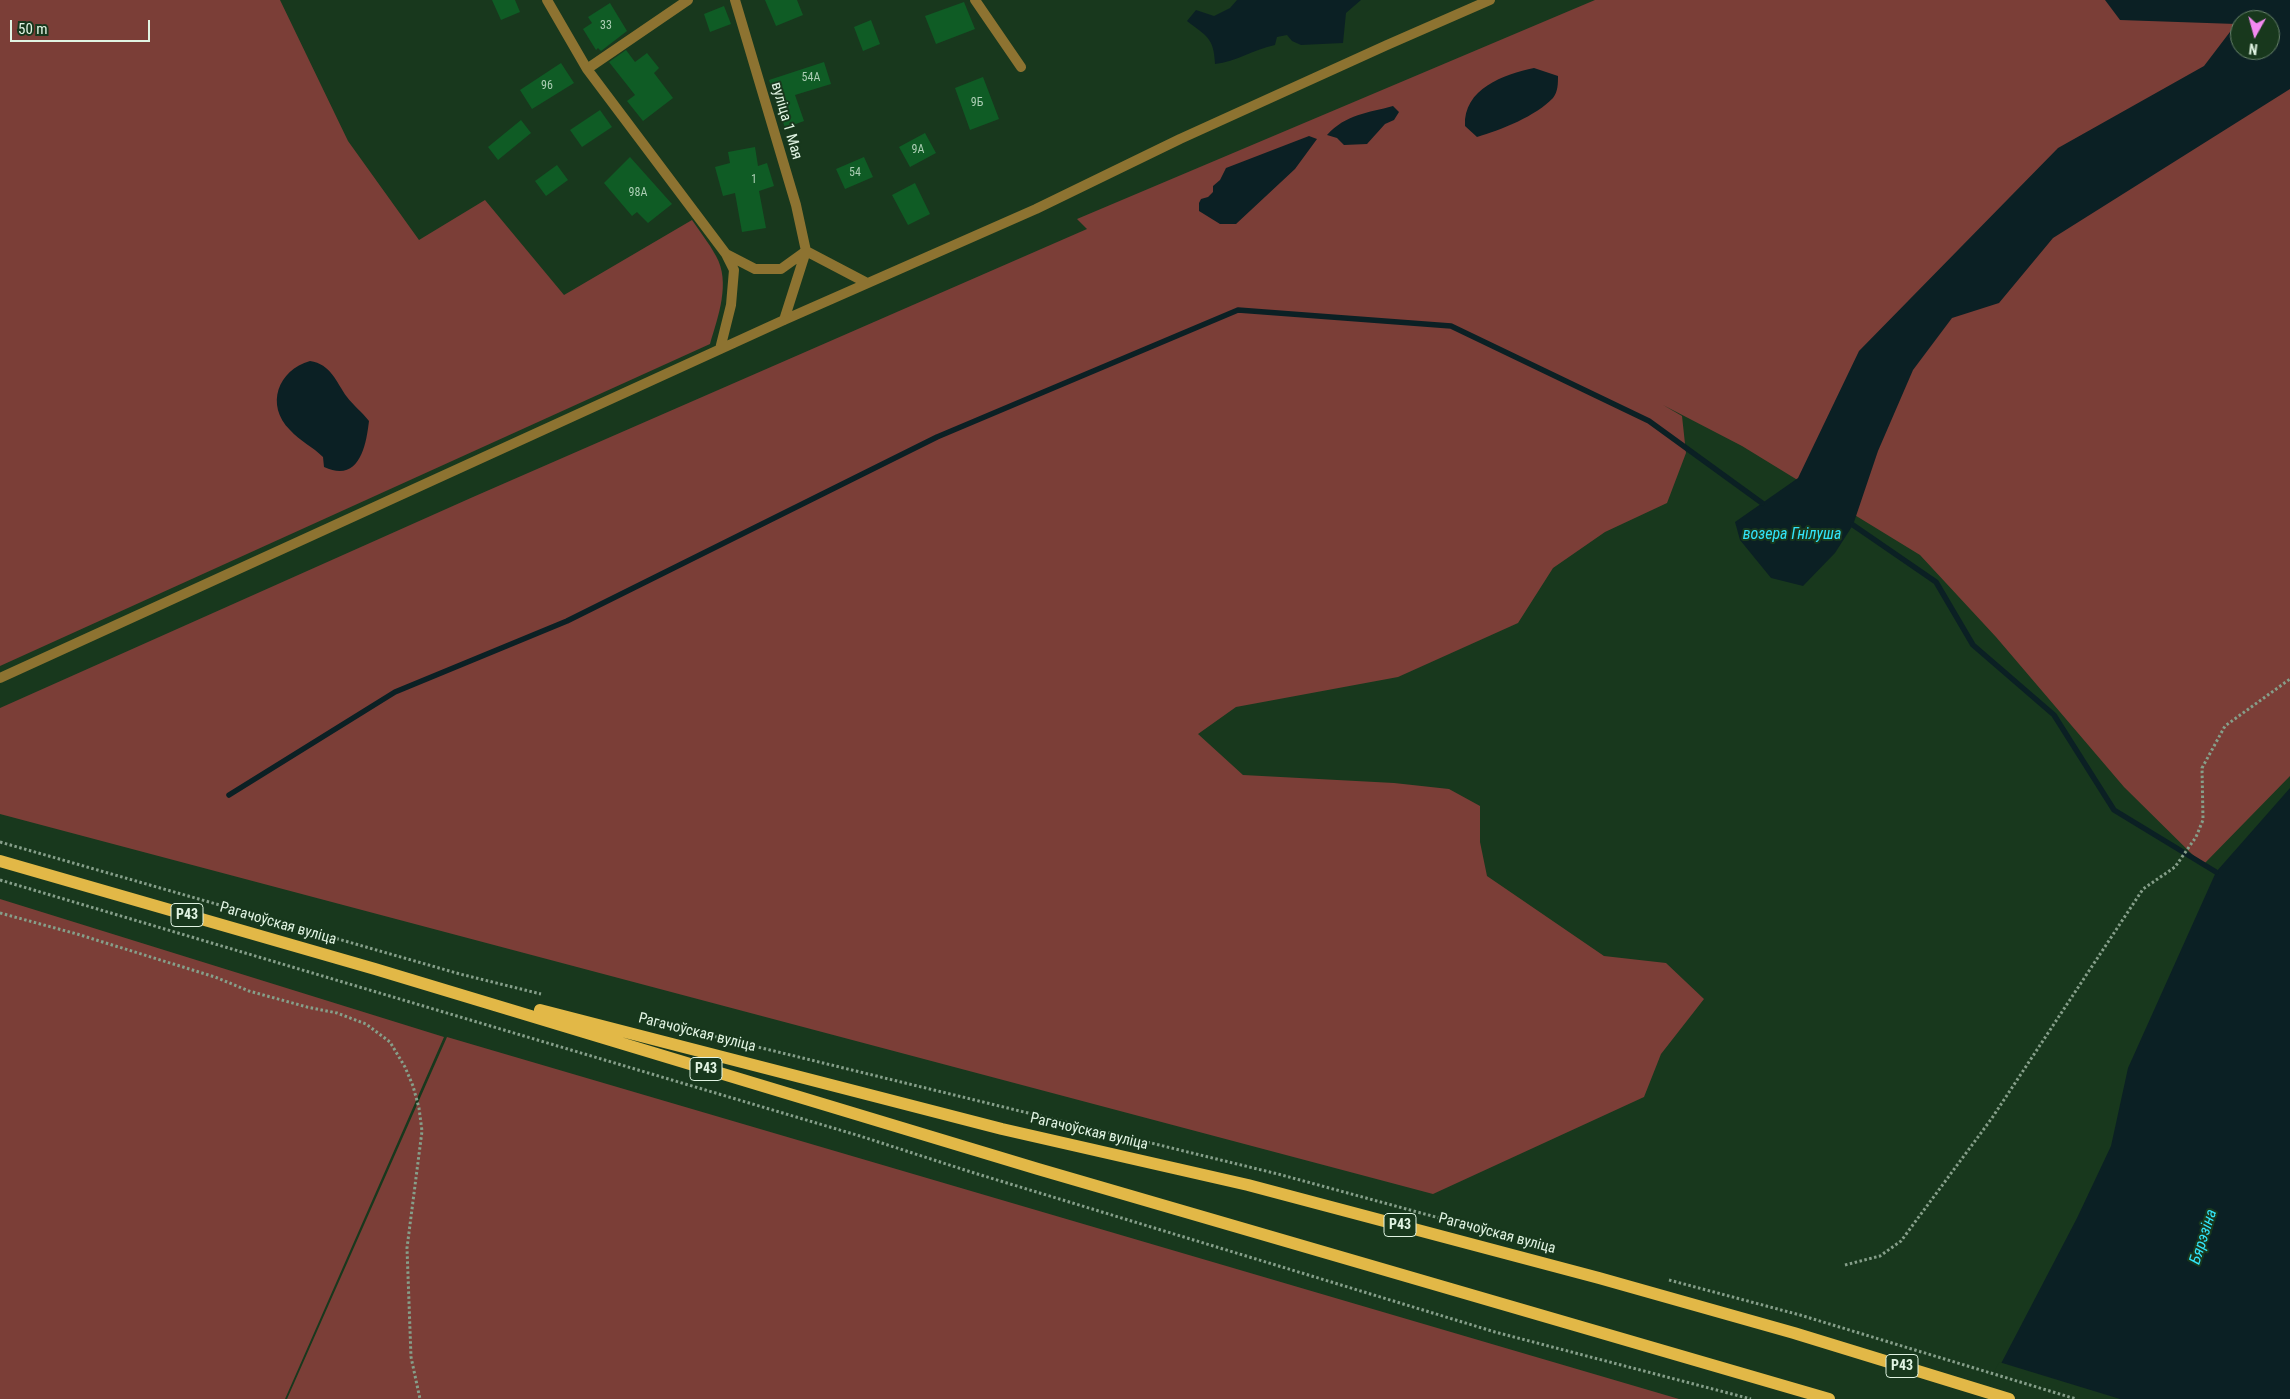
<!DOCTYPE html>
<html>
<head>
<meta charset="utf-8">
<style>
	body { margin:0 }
	#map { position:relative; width:2290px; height:1399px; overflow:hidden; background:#18381d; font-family:"Roboto Condensed",sans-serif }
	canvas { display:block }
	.north { position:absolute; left:2230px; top:10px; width:50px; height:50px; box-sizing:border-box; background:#18381d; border:1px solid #68836c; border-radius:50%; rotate:187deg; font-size:14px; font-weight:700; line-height:20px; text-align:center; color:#e1f4e3 }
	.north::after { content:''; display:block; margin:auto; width:18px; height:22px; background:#f389f1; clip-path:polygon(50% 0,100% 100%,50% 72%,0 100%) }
	.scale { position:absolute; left:10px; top:20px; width:140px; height:22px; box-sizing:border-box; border:2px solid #e1f4e3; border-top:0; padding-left:6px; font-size:15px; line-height:18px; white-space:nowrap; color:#e1f4e3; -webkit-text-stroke:4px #18381d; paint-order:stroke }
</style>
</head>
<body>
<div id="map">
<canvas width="2290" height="1399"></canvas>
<div class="north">N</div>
<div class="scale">50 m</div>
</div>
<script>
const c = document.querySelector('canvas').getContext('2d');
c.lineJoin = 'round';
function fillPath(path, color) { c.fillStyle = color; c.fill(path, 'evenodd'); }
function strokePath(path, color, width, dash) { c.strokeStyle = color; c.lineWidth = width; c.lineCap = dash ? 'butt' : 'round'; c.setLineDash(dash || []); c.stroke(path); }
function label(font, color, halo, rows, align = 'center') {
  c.font = font + ' "Roboto Condensed",sans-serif'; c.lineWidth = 4; c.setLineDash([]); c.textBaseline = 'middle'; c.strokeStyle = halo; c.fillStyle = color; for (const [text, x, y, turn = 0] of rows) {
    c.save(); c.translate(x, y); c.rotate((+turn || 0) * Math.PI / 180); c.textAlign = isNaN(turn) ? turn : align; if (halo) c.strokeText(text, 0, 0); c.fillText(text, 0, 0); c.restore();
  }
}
const green = new Path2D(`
	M0 0H280L348 141 419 240 485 200 564 295 692 220C700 232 709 243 716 256 731 282 718 317 710 344L0 666Z
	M1595 0H2290V776L2203 865 2124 787 1996 637 1920 555 1742 446 1663 405 1682 416 1686 453 1667 503 1605 532 1553 568 1518 623 1398 677 1236 707 1198 734 1243 775 1394 783 1449 789 1480 806V842L1487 876 1604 956 1666 963 1704 999 1661 1054 1644 1097 1433 1194 0 814V708L473 497 1087 229 1077 219ZM2240 20H2270V50H2240Z
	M0 899 444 1037 285 1399H0Z
	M447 1037 1679 1399H287Z`);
const water = new Path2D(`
	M1237 0H1361L1346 13 1343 43 1301 45 1292 41 1287 35 1277 37 1275 45C1254 49 1236 62 1215 64 1214 37 1206 36 1187 21L1196 10 1214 16 1230 8Z
	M2105 0H2290V89L2053 238 1999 303 1952 318 1913 370 1878 451 1853 525 1835 553 1803 586 1771 578 1740 540 1735 522 1798 478 1859 351 2058 148 2204 66 2236 24 2120 20ZM2240 20H2270V50H2240Z
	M1534 68 1558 76C1558 83 1558 92 1553 98 1536 116 1501 130 1477 137L1465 126C1463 89 1504 74 1534 68Z
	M1393 106 1399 112 1394 120 1385 124 1367 144 1344 145 1337 138 1327 135C1346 114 1368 113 1393 106Z
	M1309 136 1317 139 1295 169 1236 224H1220L1199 211V203L1201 199 1208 197 1213 192V186L1220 180 1226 168Z
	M310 361C331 364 336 382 347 397 353 405 362 412 369 421 366 447 359 483 324 467L323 457C313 447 300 441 290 430 265 405 278 370 310 361Z
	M2290 788V1399H1989L1993 1379 2077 1218 2111 1146 2128 1068 2216 872Z`);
const pier = new Path2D(`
	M1999 1362 2120 1399H1987L1991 1379Z`);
const stream = new Path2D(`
	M1853 525 1936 582 1973 645 2054 715 2114 810 2216 872
	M229 795 395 692 567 621 937 437 1238 310 1451 326 1649 421 1762 503`);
const building = new Path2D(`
	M492 0H515L520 12 501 20Z
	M765 0H797L803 15 776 26Z
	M964 2 975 29 936 44 925 16Z
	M610 3 627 31 601 51 598 48 596 50 583 29 592 23 588 17Z
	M724 6 731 24 710 32 704 14Z
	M871 20 880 44 863 51 854 27Z
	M626 50 635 62 647 53 659 68 654 73 673 98 643 121 627 101 635 95 609 62Z
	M824 62 831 84 795 95 804 121 785 128 769 80Z
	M561 63 574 83 532 109 520 90Z
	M983 77 999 119 970 130 955 88Z
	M600 110 612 127 582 147 570 130Z
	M521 120 531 133 498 160 488 147Z
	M925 133 936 153 910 167 899 147Z
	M755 147 758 166 767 163 774 186 759 191 766 228 742 232 735 193 723 196 715 167 730 163 728 152Z
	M630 157 672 204 648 223 637 212 632 216 604 183Z
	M864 157 873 177 845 189 836 169Z
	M557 165 568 180 546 196 535 181Z
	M915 183 930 214 908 225 892 195Z`);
const path = new Path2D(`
	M0 842 460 974 541 994
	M0 880 860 1136 971 1172 1495 1332 1751 1399
	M0 913 77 934 215 977 249 991 307 1007 337 1013 366 1024 390 1042 405 1067 413 1086 419 1108 422 1131 407 1248 411 1357 420 1399
	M647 1020 1278 1174 1443 1219
	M1845 1265 1880 1256 1901 1241 1992 1118 2143 889 2175 867 2196 837 2203 820 2202 768 2225 726 2290 679
	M1669 1280 1800 1315 2076 1399`);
const street = new Path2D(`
	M547 0 587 69 726 254 734 270 731 305 720 349
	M735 0 796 205 806 251 784 320
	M975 0 1021 67
	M587 69 688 0
	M726 254 755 269H781L806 251 867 283
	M0 678 784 320 1036 209 1180 139 1387 45 1490 0`);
const primary = new Path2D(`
	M0 861 375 969 1038 1169 1829 1399
	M540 1010 1002 1129 1248 1185 1599 1278 1794 1333 2009 1399`);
const numberNames = [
	["33",606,26],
	["54А",811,78],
	["96",547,86],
	["9Б",977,103],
	["9А",918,150],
	["54",855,173],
	["1",754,180],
	["98А",638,193]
];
const shields = [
	[187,915,32],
	[706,1069,32],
	[1400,1225,32],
	[1902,1366,32]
];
const shieldNames = [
	["Р43",187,915],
	["Р43",706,1069],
	["Р43",1400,1225],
	["Р43",1902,1366]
];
const streetNames = [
	["вуліца 1 Мая",786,121,74],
	["Рагачоўская вуліца",278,924,16],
	["Рагачоўская вуліца",697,1033,14],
	["Рагачоўская вуліца",1089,1132,13],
	["Рагачоўская вуліца",1497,1234,15]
];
const waterNames = [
	["возера Гнілуша",1792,535],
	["Бярэзіна",2204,1237,-72]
];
fillPath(green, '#7b3e37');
fillPath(water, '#0b2024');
fillPath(pier, '#18381d');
strokePath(stream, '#0b2024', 5.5);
fillPath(building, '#0f5c25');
strokePath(path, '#869f8a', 3, [2.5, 2.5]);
strokePath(street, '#8d7331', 10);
strokePath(primary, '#e2b847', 12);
label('12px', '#acceb4', null, numberNames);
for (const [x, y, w] of shields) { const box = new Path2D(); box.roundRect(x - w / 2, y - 11.5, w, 23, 4); c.fillStyle = '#18381d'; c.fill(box); strokePath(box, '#e1f4e3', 1); }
label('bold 14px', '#e1f4e3', null, shieldNames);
label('15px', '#e1f4e3', '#18381d', streetNames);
label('italic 16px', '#32e4fa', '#18381d', waterNames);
</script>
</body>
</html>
